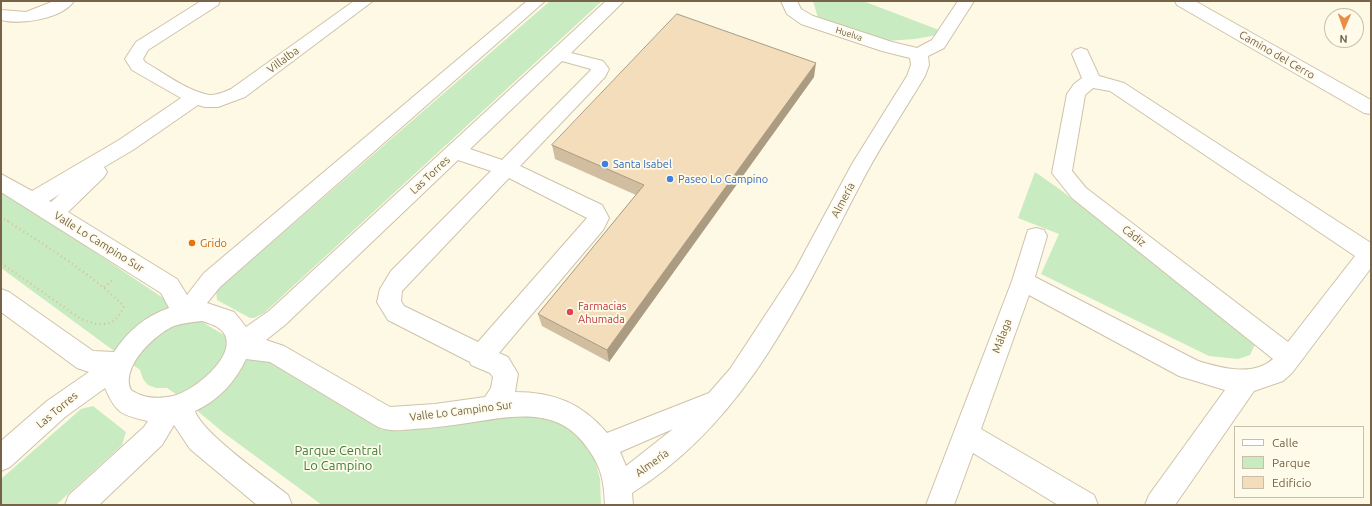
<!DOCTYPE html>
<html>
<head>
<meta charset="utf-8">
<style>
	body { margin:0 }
	#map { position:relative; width:1372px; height:506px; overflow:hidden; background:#fdf9e4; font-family:Ubuntu,sans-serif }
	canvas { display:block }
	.frame { position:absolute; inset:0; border:2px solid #766348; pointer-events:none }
	.legend { position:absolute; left:1234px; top:426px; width:130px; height:72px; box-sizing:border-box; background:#fffbea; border:1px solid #c8bea9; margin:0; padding:5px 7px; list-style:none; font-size:12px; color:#766348 }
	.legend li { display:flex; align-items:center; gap:8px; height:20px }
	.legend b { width:20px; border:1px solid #c8bea9 }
	.north { position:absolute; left:1324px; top:8px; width:40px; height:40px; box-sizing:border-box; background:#fffbea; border:1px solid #c8bea9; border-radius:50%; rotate:182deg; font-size:11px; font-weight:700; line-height:16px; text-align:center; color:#766348 }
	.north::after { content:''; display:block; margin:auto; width:14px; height:18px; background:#ea8e45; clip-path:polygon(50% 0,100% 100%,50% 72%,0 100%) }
</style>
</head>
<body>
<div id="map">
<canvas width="1372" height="506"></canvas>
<div class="frame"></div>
<ul class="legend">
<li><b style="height:5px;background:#fff"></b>Calle</li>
<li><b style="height:11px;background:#c9ebc2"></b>Parque</li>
<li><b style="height:11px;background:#f3ddba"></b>Edificio</li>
</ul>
<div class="north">N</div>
</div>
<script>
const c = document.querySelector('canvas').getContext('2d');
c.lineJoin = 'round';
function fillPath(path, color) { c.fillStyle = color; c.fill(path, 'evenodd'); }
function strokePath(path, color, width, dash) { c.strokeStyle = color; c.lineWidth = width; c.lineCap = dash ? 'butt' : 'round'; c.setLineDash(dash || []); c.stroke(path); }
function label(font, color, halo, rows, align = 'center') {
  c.font = font + ' Ubuntu,sans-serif'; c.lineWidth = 3.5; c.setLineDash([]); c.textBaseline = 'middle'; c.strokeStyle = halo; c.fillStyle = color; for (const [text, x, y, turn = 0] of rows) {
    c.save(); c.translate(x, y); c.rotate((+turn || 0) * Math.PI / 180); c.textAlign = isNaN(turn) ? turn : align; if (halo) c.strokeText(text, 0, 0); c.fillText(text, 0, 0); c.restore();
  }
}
const green = new Path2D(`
	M550 1H602L264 313 254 318H250L217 300 216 291Z
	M813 1H863L939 30 937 35 915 39 886 41 818 18Z
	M1035 172 1058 188 1256 342 1250 355 1238 359 1209 356 1041 274 1059 234 1018 218Z
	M1 192 25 205 169 302 382 430 434 427 527 412 558 416 580 438 595 461 600 479 601 505H322L224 433 183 399 167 388H156L148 385 143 379 140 370 1 268Z
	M93 406 126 432 122 445 56 505H1V479L81 409Z`);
const pathFar1 = new Path2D(`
	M1 217 8 221`);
const path = new Path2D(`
	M1 263 81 319C101 327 115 328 124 306 89 272 47 247 6 220
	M104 287 114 279`);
const minor = new Path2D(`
	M54 1H74C62 19 21 25 1 20V10L26 12Z
	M201 1H220L218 5 148 50 143 59 145 62C162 72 185 89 205 94 214 97 224 92 231 89L354 1H373L245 97 218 107H205L198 105 133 150 104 167 107 172 104 177 68 212 177 279 187 295 204 273 527 1H545L220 287 207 303 234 312 246 327 269 311 606 1H624L571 53 603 61 609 69 605 77 520 166 602 205 609 218 603 230 499 353 508 357 518 374 515 392C553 392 582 403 607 433L709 393 730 369 795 270 852 164 907 76 911 65 910 58 882 51 801 24 787 14 781 1H797L801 9 813 16 892 42 917 48 932 40 958 1H974L944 48 928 56 929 65 925 76C906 108 885 139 867 172 803 292 752 417 632 493L633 505H605C604 477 600 463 582 441 554 408 513 416 474 422 454 425 434 428 414 429 401 430 390 432 378 427L270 362 246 359C235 382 219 400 195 411 202 433 267 478 288 495L292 505H257L190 449 174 425 162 445 99 505H65L69 495 144 427 148 421C121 415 116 413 105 388L65 417 10 467 1 471V441L47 401 89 372 77 368 1 312V289L9 292 93 351 114 352C128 331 144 317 169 308L168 306 161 293 1 192V174L32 191 119 140 181 98 132 70 125 59 136 42ZM562 61 591 69 590 71 502 160 470 149ZM458 160 491 171 391 271 380 289 377 302 388 320 470 362 471 365 490 373 493 377 491 388 485 397 435 404 390 407 284 346 266 340 285 325ZM509 178 587 218 478 342 404 306 401 301 402 291ZM60 194 51 202 49 201ZM202 321C211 324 220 326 225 335 236 358 192 392 173 396 158 399 144 399 131 390 120 367 155 334 174 326 183 323 193 322 202 321ZM673 429 626 466 620 452Z
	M1175 1H1195L1371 100V114L1364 113 1177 5Z
	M1081 48 1087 50 1099 76 1124 83 1371 243V268L1292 373 1283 381 1254 391 1175 505H1145L1149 495 1225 390 1179 376 1029 295 981 429 1094 495 1098 505H1058L973 453 954 505H926L1012 281 1028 230 1036 228 1044 230 1047 236 1035 277 1198 361C1221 368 1253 377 1273 359L1072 198 1052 173 1067 94 1074 84 1082 78 1072 54 1075 50ZM1093 88 1110 91 1355 256 1288 342 1086 188 1072 171 1085 95Z`);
const wall = new Path2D(`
	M814 77 609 362 542 326 538 314 636 195 555 159 552 145Z`);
const shadedWall = new Path2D(`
	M816 63 814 77 609 362 607 350Z`);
const building = new Path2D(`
	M677 14 816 63 607 350 538 314 644 185 552 145Z`);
const markers = [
	[605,164,4,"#3f7fe0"],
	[670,179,4,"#3f7fe0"],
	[192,243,4,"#e8710a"],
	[570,312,4,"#e0444e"]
];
const farStreetnames = [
	["Huelva",849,34,18]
];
const streetNames = [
	["Camino del Cerro",1277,55,30],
	["Villalba",283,60,-36],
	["Las Torres",430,175,-43],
	["Almería",843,200,-62],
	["Cádiz",1134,236,38],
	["Valle Lo Campino Sur",99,242,32],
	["Málaga",1002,336,-69],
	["Las Torres",57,410,-40],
	["Valle Lo Campino Sur",461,411,-7],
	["Almería",652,463,-36]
];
const shopNames = [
	["Santa Isabel",613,164],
	["Paseo Lo Campino",678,179]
];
const foodNames = [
	["Grido",200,243]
];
const healthNames = [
	["Farmacias",578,306],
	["Ahumada",578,319]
];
const nearParknames = [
	["Parque Central",338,451],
	["Lo Campino",338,466]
];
fillPath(green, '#c9ebc2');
strokePath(minor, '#cfc2aa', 2);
strokePath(pathFar1, '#d8c19d', 2, [1, 2.5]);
strokePath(path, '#d8c19d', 2.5, [1, 3.5]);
fillPath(minor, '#fff');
fillPath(wall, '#d1bea0');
fillPath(shadedWall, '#aa9b82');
fillPath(building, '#f3ddba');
strokePath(building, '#aa9b82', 1);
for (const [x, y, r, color] of markers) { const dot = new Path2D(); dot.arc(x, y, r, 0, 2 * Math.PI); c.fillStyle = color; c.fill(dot); strokePath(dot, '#fffbea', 1.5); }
label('9px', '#766348', '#fffbea', farStreetnames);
label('11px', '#766348', '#fffbea', streetNames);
label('11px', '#366cbe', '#fffbea', shopNames, 'left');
label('11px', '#c56008', '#fffbea', foodNames, 'left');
label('11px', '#be3a42', '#fffbea', healthNames, 'left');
label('13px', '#447c40', '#fffbea', nearParknames);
</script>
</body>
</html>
